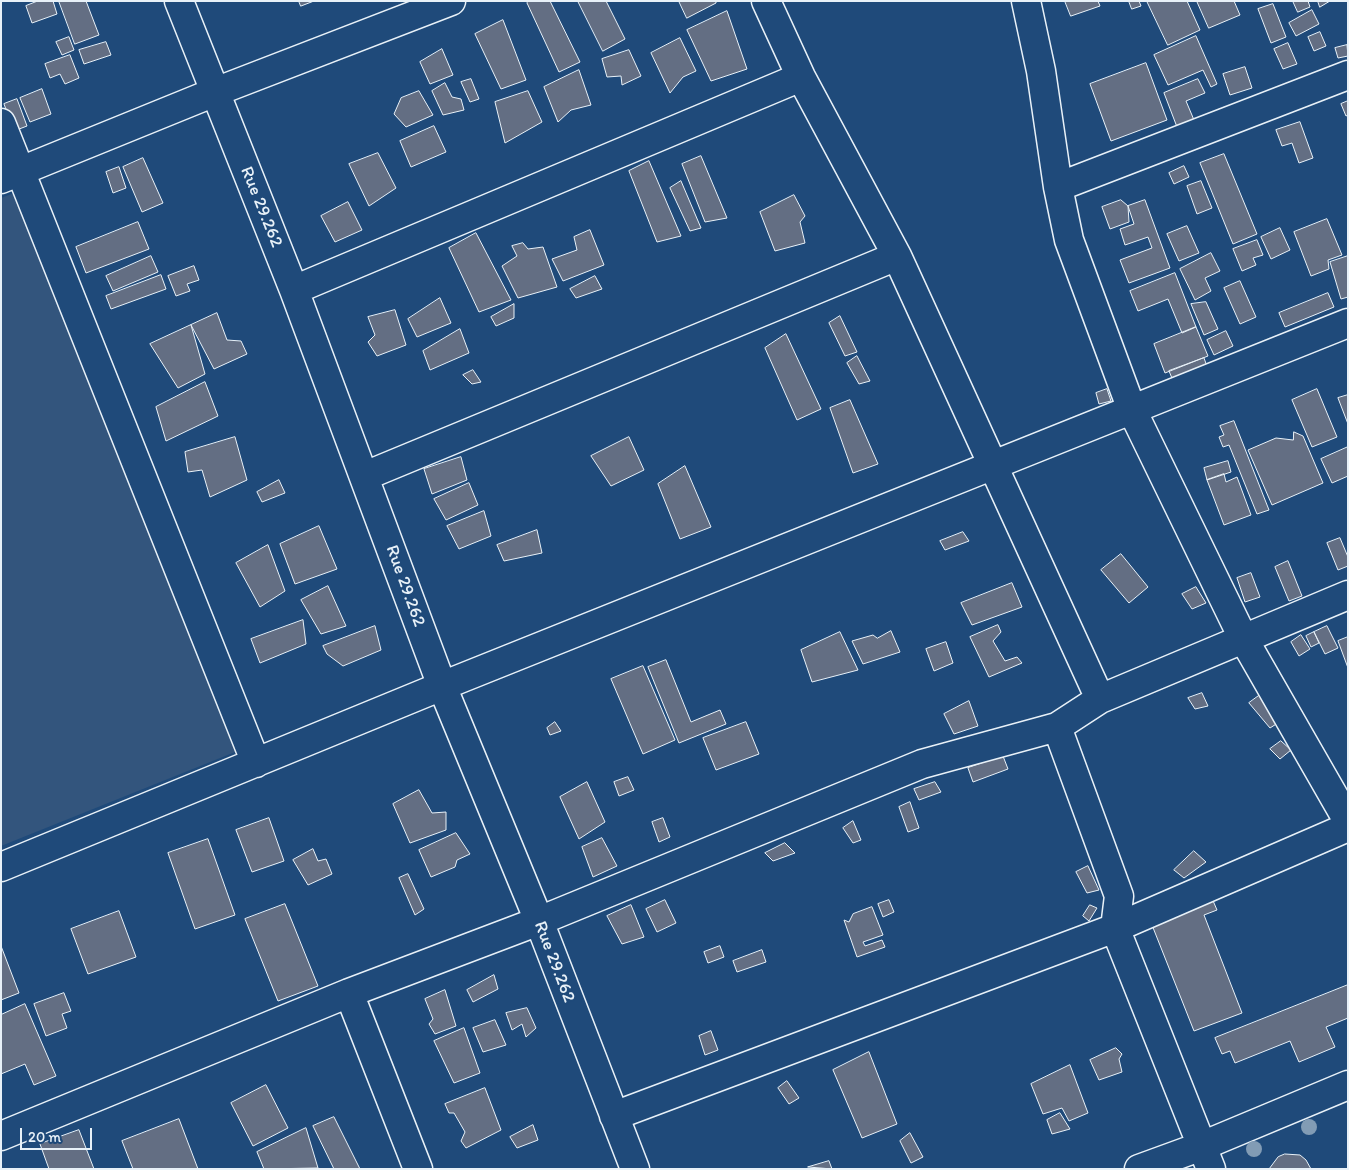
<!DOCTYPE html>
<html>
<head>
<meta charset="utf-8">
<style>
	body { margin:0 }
	#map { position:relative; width:1349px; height:1170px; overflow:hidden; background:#1f4a7a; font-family:Itim,sans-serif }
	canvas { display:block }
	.frame { position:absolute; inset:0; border:2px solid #e8f1f8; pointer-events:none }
	.scale { position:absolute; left:20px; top:1128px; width:72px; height:22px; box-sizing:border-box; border:2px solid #e8f1f8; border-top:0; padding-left:6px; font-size:15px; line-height:18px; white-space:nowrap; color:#e8f1f8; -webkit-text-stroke:4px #1f4a7a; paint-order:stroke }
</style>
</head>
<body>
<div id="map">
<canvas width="1349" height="1170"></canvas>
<div class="frame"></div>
<div class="scale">20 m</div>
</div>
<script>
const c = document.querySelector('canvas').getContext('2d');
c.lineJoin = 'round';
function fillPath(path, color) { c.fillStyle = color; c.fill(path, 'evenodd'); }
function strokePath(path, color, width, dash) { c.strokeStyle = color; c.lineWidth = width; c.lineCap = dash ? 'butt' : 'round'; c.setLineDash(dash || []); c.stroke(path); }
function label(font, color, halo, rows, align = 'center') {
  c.font = font + ' Itim,sans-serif'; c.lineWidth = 4; c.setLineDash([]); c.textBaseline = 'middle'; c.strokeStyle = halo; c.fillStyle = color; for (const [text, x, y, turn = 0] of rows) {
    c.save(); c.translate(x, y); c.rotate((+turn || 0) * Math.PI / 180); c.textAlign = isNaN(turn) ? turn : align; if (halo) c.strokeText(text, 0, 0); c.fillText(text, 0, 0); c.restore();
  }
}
const built = new Path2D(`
	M17 192 240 750 1 846V198Z`);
const building = new Path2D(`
	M38 1H53L57 14 32 23 26 6Z
	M59 1H86L99 35 75 44Z
	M299 1H314L301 6Z
	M529 1H550L580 62 559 72 527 3Z
	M578 1H606L625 39 603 51Z
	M679 1H716V3L687 18Z
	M1065 1H1098L1100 6 1071 16Z
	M1129 1H1139L1141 6 1132 9Z
	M1147 1H1187L1200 30 1168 45Z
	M1197 1H1234L1240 15 1209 28Z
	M1293 1H1308L1310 7 1298 12Z
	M1318 1H1330L1320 7Z
	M1273 4 1286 37 1271 43 1258 9Z
	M1312 10 1319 24 1296 36 1289 23Z
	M727 11 747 69 711 81 687 30Z
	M503 20 526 80 501 89 475 34Z
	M1320 32 1326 46 1314 51 1308 37Z
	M1196 36 1217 84 1211 87 1203 70 1168 85 1154 55Z
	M69 37 74 50 62 55 56 42Z
	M680 38 696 71 683 77 670 93 651 53Z
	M106 42 111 55 84 64 79 50Z
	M1288 43 1297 64 1283 69 1274 49Z
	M1347 45 1348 56 1338 58 1335 48Z
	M442 49 453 75 430 84 420 62Z
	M629 50 641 76 622 85 621 76 607 77 602 59Z
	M70 55 79 78 65 84 60 74 50 78 45 64Z
	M1146 63 1167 120 1111 141 1090 84Z
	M1245 67 1252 88 1230 95 1223 74Z
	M579 70 591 105 571 110 558 122 544 87Z
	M471 79 479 99 470 102 461 82Z
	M1198 79 1205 93 1186 101 1194 120 1177 127 1164 93Z
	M445 83 452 97 461 99 464 110 443 115 432 91Z
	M42 89 51 114 30 122 20 98Z
	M419 91 433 115 406 127 394 114 401 98Z
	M528 91 542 122 505 143 495 102Z
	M17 99 27 126 14 131 4 104Z
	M1348 101V115L1346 116 1341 104Z
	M1300 122 1313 158 1299 163 1292 143 1282 146 1276 130Z
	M434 126 446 152 411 167 400 141Z
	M378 153 396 188 369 206 349 164Z
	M1224 154 1257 234 1233 244 1200 163Z
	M701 156 727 218 705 222 682 164Z
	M143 158 163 203 142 212 123 167Z
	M649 161 681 236 657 242 629 171Z
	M1184 166 1189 177 1174 184 1169 173Z
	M119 167 126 188 113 193 106 172Z
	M681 181 701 228 690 231 670 188Z
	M1201 181 1212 208 1197 214 1187 186Z
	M794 195 805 216 800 222 805 243 775 251 760 212Z
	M1121 200 1128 206 1129 222 1110 229 1102 207Z
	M1145 200 1170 268 1129 283 1120 260 1152 248 1148 237 1125 245 1120 229 1134 224 1128 206Z
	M348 202 362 230 335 242 321 216Z
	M1327 219 1342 255 1328 260 1329 269 1311 276 1294 232Z
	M138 222 149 249 86 273 76 247Z
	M1187 226 1199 253 1179 261 1167 234Z
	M1280 228 1290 250 1271 259 1261 237Z
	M590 230 604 265 563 281 552 259 577 250 574 237Z
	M476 233 511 300 479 312 449 248Z
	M1257 240 1263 255 1253 258 1256 265 1242 271 1233 249Z
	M523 243 528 249 543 247 557 287 518 298 502 266 517 256 512 246Z
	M1211 253 1220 271 1205 278 1211 291 1195 300 1180 269Z
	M151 256 158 272 113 291 106 276Z
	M1348 256V297L1341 299 1330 262Z
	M194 266 199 280 187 284 190 291 176 296 168 276Z
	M1175 273 1196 327 1182 333 1168 299 1138 311 1130 291Z
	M161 275 166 289 111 309 106 296Z
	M595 276 602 289 576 298 570 289Z
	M1240 281 1256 317 1240 324 1224 288Z
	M1328 293 1334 307 1285 327 1279 313Z
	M440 298 451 323 417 337 408 319Z
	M1206 302 1218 329 1204 335 1191 304Z
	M514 304V318L496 326 491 317Z
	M395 310 406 345 377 356 368 342 375 335 368 317Z
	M217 313 227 340 241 341 247 354 214 369 191 325Z
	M840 316 857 352 845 356 829 323Z
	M191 325 205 374 178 388 150 344Z
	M1196 327 1208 356 1165 373 1154 344Z
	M460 329 469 353 430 370 423 351Z
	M1226 331 1233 346 1214 355 1207 340Z
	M786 334 821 409 797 420 765 348Z
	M857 356 870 381 859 384 847 363Z
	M1204 358 1208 369 1174 383 1169 371Z
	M473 370 481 382 472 384 463 375Z
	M205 382 218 416 166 441 156 407Z
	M1107 389 1111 401 1099 404 1096 393Z
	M1317 389 1337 437 1312 447 1292 400Z
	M1348 395V424L1338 398Z
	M850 400 878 464 853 473 830 408Z
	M1234 421 1269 510 1257 514 1229 445 1223 447 1219 437 1224 435 1220 426Z
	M1294 432 1303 436 1323 483 1272 505 1248 450 1276 438 1293 440Z
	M235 437 247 480 210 497 202 470 188 472 185 452Z
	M629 437 644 470 611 486 591 456Z
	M1348 447V476L1332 483 1321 459Z
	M461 457 467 480 432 494 424 469Z
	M1228 461 1231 472 1207 480 1204 468Z
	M685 466 711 527 680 539 658 484Z
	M1224 474 1226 482 1237 477 1251 515 1224 525 1207 480Z
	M279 480 285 493 262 502 257 492Z
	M469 483 478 505 446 520 434 499Z
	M484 511 491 536 459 549 447 526Z
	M319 526 337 569 295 584 280 544Z
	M537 530 542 553 504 561 497 545Z
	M963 532 969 541 945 550 940 541Z
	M1340 538 1348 557V566L1338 570 1327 543Z
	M268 545 285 591 260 607 236 563Z
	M1121 554 1148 587 1129 603 1101 570Z
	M1288 561 1302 596 1289 601 1275 567Z
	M1251 573 1260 597 1245 602 1237 578Z
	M1012 583 1022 607 972 625 961 603Z
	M328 586 346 626 321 634 301 600Z
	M1196 587 1206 603 1192 609 1182 594Z
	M303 620 306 644 260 663 251 639Z
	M998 625 1001 632 993 641 1005 661 1017 657 1022 663 989 677 970 637Z
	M375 626 381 650 343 666 327 654 323 646Z
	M1327 626 1338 648 1325 654 1314 632Z
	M891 631 900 652 863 664 852 641 873 635 877 638Z
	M840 632 858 670 812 682 801 650Z
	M1314 632 1319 643 1311 647 1306 636Z
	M1301 635 1310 649 1299 656 1291 642Z
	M1348 637V668L1338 641Z
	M946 642 953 663 934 671 926 649Z
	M666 660 691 722 720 710 726 724 679 743 648 667Z
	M643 666 675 740 643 754 611 679Z
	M1202 693 1208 706 1195 709 1188 698Z
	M1260 695 1281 721 1270 728 1249 703Z
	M969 701 978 726 954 734 944 714Z
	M555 722 561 731 550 735 547 728Z
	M746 722 759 754 716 770 703 738Z
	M1281 741 1291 750 1280 759 1270 749Z
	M1003 756 1008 769 973 782 968 768Z
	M628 777 634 790 619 796 614 782Z
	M587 782 605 822 579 839 560 797Z
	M935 782 941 792 919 800 914 789Z
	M419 790 432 813 446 812V830L410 843 393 804Z
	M910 802 919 828 908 832 899 807Z
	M269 818 284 861 252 872 236 830Z
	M663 818 670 837 659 842 652 822Z
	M853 821 861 840 853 843 843 828Z
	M456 833 470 854 457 860 455 867 431 877 419 850Z
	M602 838 617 866 593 877 582 847Z
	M208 839 235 915 195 929 168 853Z
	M785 843 795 853 773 861 765 853Z
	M313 849 318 861 326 859 332 874 308 885 293 860Z
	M1194 851 1206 862 1184 878 1174 870Z
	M1088 866 1099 890 1087 893 1076 872Z
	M408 874 424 909 415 915 399 878Z
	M1211 896 1217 910 1204 915 1242 1013 1194 1031 1150 920Z
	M665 900 676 923 657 932 646 909Z
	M889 900 894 912 883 917 878 904Z
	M285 904 318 986 278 1001 245 919Z
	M631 905 644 937 622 944 607 916Z
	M1090 905 1097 908 1089 921 1083 916Z
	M872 907 883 935 863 942 865 946 882 940 885 947 857 957 844 920 849 922 853 914Z
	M119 911 136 957 88 974 71 929Z
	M1 946 19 993 1 1000Z
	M720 946 724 957 708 963 704 952Z
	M762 950 766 962 737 972 733 961Z
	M494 975 498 989 473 1002 467 990Z
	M1348 985V1018L1326 1027 1335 1047 1299 1062 1290 1041 1235 1063 1230 1051 1222 1054 1215 1038Z
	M445 990 456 1026 435 1034 429 1024 433 1019 425 999Z
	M64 993 71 1011 62 1014 67 1028 46 1036 34 1004Z
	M25 1004 56 1076 34 1085 25 1064 1 1074V1015Z
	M527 1008 536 1028 526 1037 522 1024 512 1030 506 1013Z
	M495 1020 506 1045 483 1052 473 1028Z
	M464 1028 480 1073 454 1083 434 1041Z
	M711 1031 718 1050 705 1055 699 1036Z
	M1116 1048 1122 1054 1119 1059 1122 1072 1099 1080 1090 1060Z
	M869 1052 897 1124 862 1138 833 1070Z
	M1070 1065 1088 1113 1069 1121 1062 1108 1043 1114 1031 1084Z
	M787 1081 799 1098 789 1104 778 1088Z
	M266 1085 288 1128 253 1146 231 1103Z
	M485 1088 501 1130 466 1148 461 1141 465 1132 454 1113H449L445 1104Z
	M1060 1113 1070 1129 1052 1134 1047 1120Z
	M334 1117 360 1169H334L313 1126Z
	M179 1119 198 1169H133L122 1141Z
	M533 1125 538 1140 517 1148 510 1137Z
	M306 1128 318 1168 264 1169 257 1152Z
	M79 1130 94 1169H49L40 1144Z
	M910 1133 923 1157 911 1163 900 1141Z
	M1285 1154 1300 1155 1306 1160 1311 1169H1269L1278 1157Z
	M829 1161 832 1169 808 1167Z`);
const minor = new Path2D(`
	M179 1 294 290 442 686 539 921 635 1169
	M766 1 801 77 897 256 1100 699
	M1026 1 1041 71 1058 187 1069 240 1132 410 1243 638 1348 821
	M1 123 256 763
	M1 179 215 92 451 1
	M1058 187 1348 75
	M294 290 801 77
	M365 476 897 256
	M1057 727 1119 896 1115 928 1211 1169
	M1 867 442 686 1348 323
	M349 993 418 1169
	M614 1116 1115 928 1348 827
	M1 1136 349 993 539 921 922 764 1057 727 1100 699 1348 595
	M1139 1169 1202 1146 1348 1085`);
const trees = [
	[1309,1127],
	[1254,1149]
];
const streetNames = [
	["Rue 29.262",261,207,68],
	["Rue 29.262",405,586,70],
	["Rue 29.262",554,962,69]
];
fillPath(built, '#33557d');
fillPath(building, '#636e83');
strokePath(building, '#e8f1f8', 1);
strokePath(minor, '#e8f1f8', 31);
strokePath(minor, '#1f4a7a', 28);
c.fillStyle = '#829cb5';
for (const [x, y] of trees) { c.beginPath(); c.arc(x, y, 8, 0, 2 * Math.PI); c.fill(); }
label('18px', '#e8f1f8', '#1f4a7a', streetNames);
</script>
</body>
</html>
